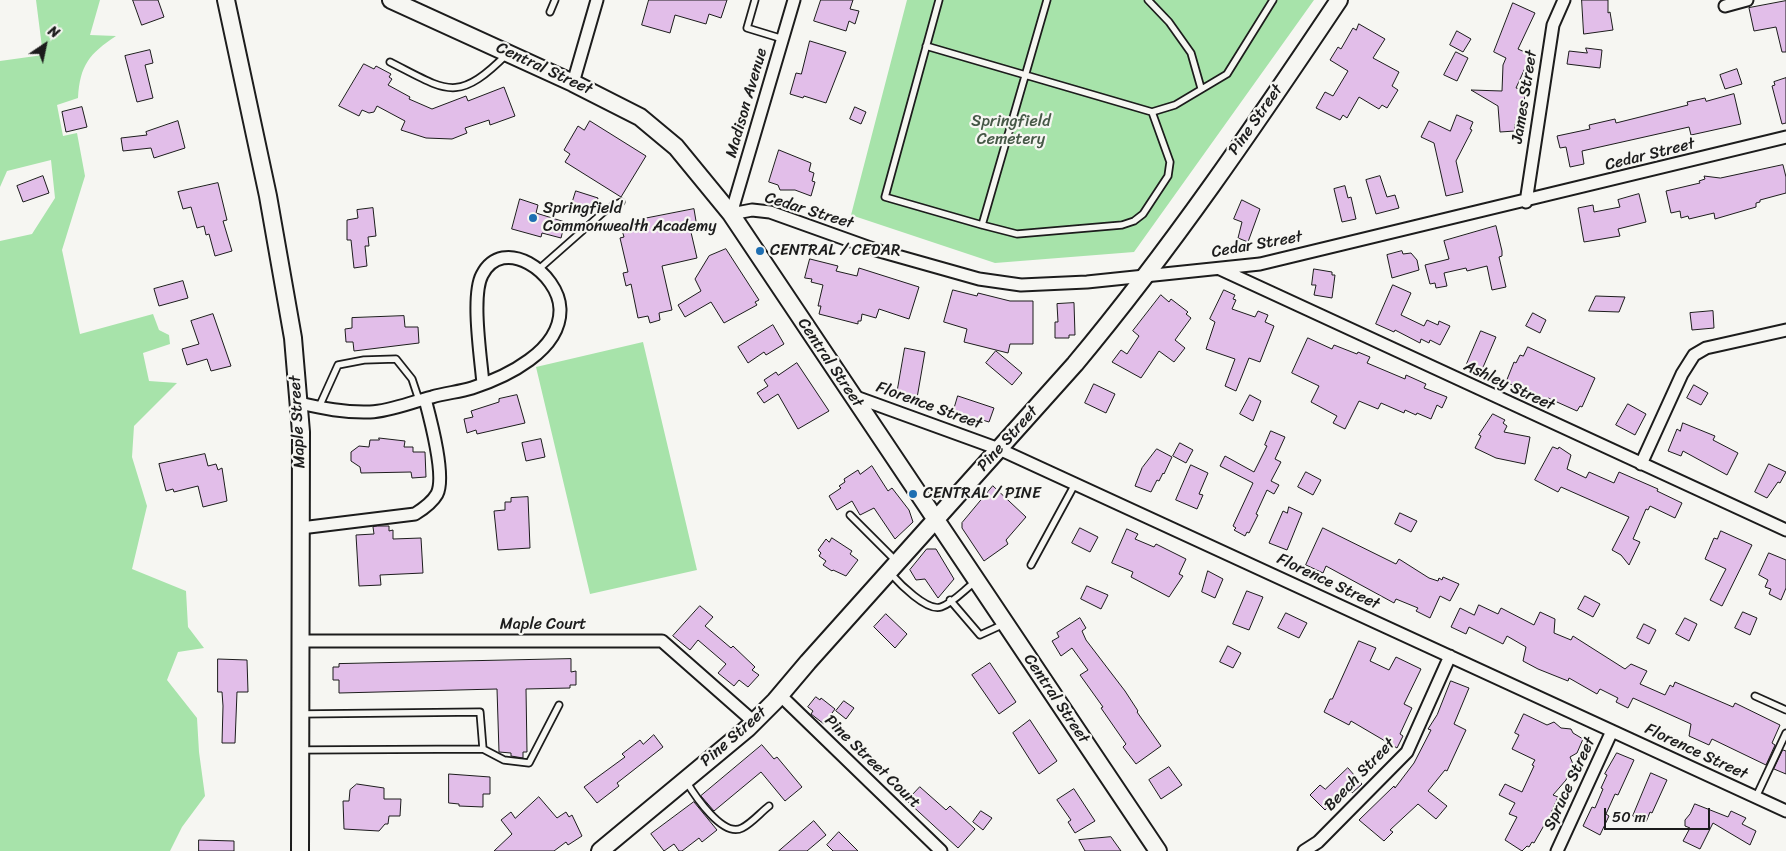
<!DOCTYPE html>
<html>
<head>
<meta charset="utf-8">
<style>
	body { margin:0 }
	#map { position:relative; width:1786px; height:851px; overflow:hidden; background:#f6f6f2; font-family:Sriracha,sans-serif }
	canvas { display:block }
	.north { position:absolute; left:20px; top:20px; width:50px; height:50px; -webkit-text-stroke:4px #f6f6f2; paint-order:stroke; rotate:34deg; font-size:14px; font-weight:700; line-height:20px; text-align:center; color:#1c1c1c }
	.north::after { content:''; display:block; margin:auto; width:18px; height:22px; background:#1c1c1c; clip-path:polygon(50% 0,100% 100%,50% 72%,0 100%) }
	.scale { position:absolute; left:1604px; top:808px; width:106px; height:22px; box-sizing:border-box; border:2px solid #1c1c1c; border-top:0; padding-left:6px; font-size:15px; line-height:18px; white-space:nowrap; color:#1c1c1c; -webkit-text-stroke:4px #f6f6f2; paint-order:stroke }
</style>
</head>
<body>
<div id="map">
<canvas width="1786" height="851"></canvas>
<div class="north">N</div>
<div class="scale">50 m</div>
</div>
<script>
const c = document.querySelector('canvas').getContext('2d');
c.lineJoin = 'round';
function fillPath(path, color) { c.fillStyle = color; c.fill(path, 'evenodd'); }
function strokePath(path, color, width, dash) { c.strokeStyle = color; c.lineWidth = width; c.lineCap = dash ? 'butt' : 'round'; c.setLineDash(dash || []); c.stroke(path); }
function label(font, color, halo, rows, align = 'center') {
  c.font = font + ' Sriracha,sans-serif'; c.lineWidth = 4.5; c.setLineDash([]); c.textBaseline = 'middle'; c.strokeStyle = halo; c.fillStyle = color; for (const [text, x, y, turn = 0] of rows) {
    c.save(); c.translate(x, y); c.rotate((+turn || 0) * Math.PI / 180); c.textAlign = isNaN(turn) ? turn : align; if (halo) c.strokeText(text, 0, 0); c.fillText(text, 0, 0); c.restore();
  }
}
const green = new Path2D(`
	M36 0H100L90 35 116 36C89 54 80 65 78 98L57 105 63 136 77 133 85 176 62 250 80 334 153 314 159 330 169 335 170 344 143 353 149 381 177 383 134 426 132 457 147 506 132 569 186 591 188 627 204 648 178 652 167 680 197 718 199 752 205 796 182 827 170 851H0V241L32 234 55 198 51 160 7 171 0 187V61L43 55Z
	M907 0H1314L1134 252 995 263 851 215Z
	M643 342 697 570 590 594 536 367Z`);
const building = new Path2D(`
	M133 0H158L164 17 142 25Z
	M649 0H727L721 18 709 14 706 24 675 15 670 33 642 25Z
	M821 0H853L850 9 859 11 855 24 849 21 846 31 814 21Z
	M1582 0H1608V13L1610 12 1613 30 1584 34Z
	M1786 1V52H1782L1776 27 1754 31 1749 8Z
	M1513 3 1535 13 1518 49 1531 55 1516 88 1525 90 1523 125 1515 124V131L1500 132 1498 106 1471 90 1502 91 1503 65 1506 58 1494 52Z
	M1359 24 1385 39 1373 58 1399 72 1392 86 1398 90 1387 108 1382 105 1379 109 1359 97 1347 118 1343 115 1340 120 1316 108 1325 92 1333 96 1348 71 1330 60 1338 47 1341 49 1353 28 1356 30Z
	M1457 31 1471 39 1463 52 1450 45Z
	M810 41 846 52 826 103 804 96 803 98 790 94 796 73 801 74Z
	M1586 48 1602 50 1600 68 1567 64 1569 51 1587 53Z
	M150 50 153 63 145 65 153 98 137 102 125 56Z
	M1456 52 1468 58 1457 81 1444 75Z
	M364 64 374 69 376 66 391 74 389 77 392 79 388 85 410 97 409 99 432 109 466 96 468 101 504 87 515 116 490 125 489 120 465 128 467 133 452 139 426 138 401 130 405 121 377 106 374 112 369 113 362 110 359 116 339 106Z
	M1737 69 1742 84 1725 89 1720 75Z
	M1786 78V123L1782 124 1772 86 1775 85 1774 82Z
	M1734 94 1741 124 1691 135 1689 127 1582 151 1584 164 1570 167 1566 147 1560 148 1557 136 1590 129 1589 125 1615 119 1616 123 1688 105 1687 102 1705 98 1706 101Z
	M82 107 87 127 66 132 62 112Z
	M855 107 866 112 861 124 850 119Z
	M1457 115 1473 122 1470 129 1472 130 1456 161 1463 192 1446 196 1434 143 1421 137 1429 121 1450 131Z
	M178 121 185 148 154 158 151 148 123 151 121 138 147 135 146 132Z
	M590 121 646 156 621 197 565 162 570 154 564 150 578 126 584 130Z
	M779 150 811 163 809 171 814 173 812 181 815 182 811 196 795 190H780L778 185 769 182Z
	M1783 165 1786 177V193L1760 200V202L1756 203V207L1715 219 1714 213 1689 219 1688 216 1681 218 1680 211 1671 213 1666 191 1700 183 1699 181 1705 179 1704 176 1720 178Z
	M43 176 49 193 23 202 17 186Z
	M1380 176 1387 197 1395 195 1399 208 1376 214 1366 180Z
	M218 183 227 220 223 221 232 251 215 256 209 234 206 235 204 226 197 228 191 207 183 209 178 192Z
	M1345 186 1348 198 1351 197 1356 219 1342 222 1334 189Z
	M576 191 598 198 593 214 571 207Z
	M1639 194 1646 222 1618 229 1620 236 1584 242 1578 208 1593 205 1594 212 1620 207 1618 200Z
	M520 199 538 205 536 213 565 222 561 238 542 233 541 237 512 229Z
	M1242 200 1260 209 1248 242 1238 238 1242 222 1234 219Z
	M373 208 376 236 368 237 369 246H365L367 266 354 268 351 240H347V220L358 218 357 210Z
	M694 209 697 227 690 228 697 258 662 266 672 310 659 313 660 320 650 323 648 316 638 318 631 284 626 286 623 273 628 272 620 238 624 237 622 230 640 226 638 220Z
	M1496 226 1502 251V256L1499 257 1506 287 1492 290 1487 266 1467 271 1466 268 1444 273 1447 286 1436 288 1435 283 1430 284 1425 265 1449 259 1444 241Z
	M726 249 759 300 755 302 757 305 724 323 711 302 685 317 678 305 701 291 695 279 709 256Z
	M1402 251 1403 254 1411 253 1417 260 1419 270 1392 278 1387 255Z
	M810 259 838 266 836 271 857 276 859 268 919 287 909 319 879 309 876 318 862 314 861 321H858V324L819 314 821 306H818L823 285 811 282 812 279 805 278Z
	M1314 269 1332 272V275H1335L1332 298 1314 295 1316 285H1312Z
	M183 281 188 298 159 306 154 289Z
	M1393 285 1411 293 1401 315 1424 326 1427 320 1438 325 1439 321 1450 326 1440 345 1430 340 1429 343 1421 339 1420 343 1395 330 1394 332 1376 324Z
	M953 290 977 296 978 293 1010 301H1033V344H1010L1008 353 964 342 967 329 944 322Z
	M1224 290 1235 295 1233 299 1236 300 1232 309 1255 317 1258 311 1268 315 1265 322 1274 326 1260 362 1249 358 1236 391 1225 386 1235 359 1206 349 1215 322 1210 319Z
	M1161 295 1169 302 1171 299 1188 312 1186 314 1191 318 1175 340 1185 348 1174 362 1159 351 1141 378 1112 362 1121 350 1127 354 1139 336 1133 331Z
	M1596 296 1625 297 1619 312 1589 311Z
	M1074 303 1075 335H1069V338H1055V322H1058L1057 304Z
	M1713 311 1714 328 1692 330 1690 313Z
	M1533 313 1546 320 1540 333 1526 326Z
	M213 314 231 366 211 371 207 359 187 365 182 349 199 344 191 321Z
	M404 316 405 327H418L419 343 354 351 353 342H346L345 329 352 328V318Z
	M773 325 784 344 766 355 764 352 748 363 738 347Z
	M1481 331 1496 337 1481 372 1466 366Z
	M1308 338 1332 349 1334 345 1357 354 1358 352 1370 357 1367 363 1405 379 1406 375 1426 384 1424 388 1447 397 1442 408 1437 405 1431 419 1417 413 1416 415 1405 410 1404 413 1381 403 1378 409 1359 401 1345 429 1333 423 1337 416 1311 402 1319 386 1292 373Z
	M1528 347 1595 378 1582 407 1580 406 1577 411 1548 398 1547 401 1506 382 1514 362 1516 363 1520 355 1523 356Z
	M905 348 925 352 917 398 897 394Z
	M996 351 1022 373 1012 385 986 363Z
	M797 363 829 411 798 429 778 394 764 403 757 393 768 386 764 380 776 372 778 375Z
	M1094 384 1115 394 1106 413 1085 403Z
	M1694 385 1708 393 1701 405 1687 398Z
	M517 395 525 423 477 434 476 430 467 433 464 419 473 417 471 411 499 402V399Z
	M1250 395 1261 401 1253 421 1240 414Z
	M958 396 994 408 989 422 979 419 978 422 953 413Z
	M1628 404 1646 414 1635 435 1616 425Z
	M1493 414 1505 420 1503 423 1507 426 1504 432 1530 437 1525 464 1496 458 1475 448 1481 436 1479 435Z
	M1683 423 1715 436 1713 440 1738 453 1727 475 1683 451 1681 456 1668 451 1677 429 1680 431Z
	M1271 431 1285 437 1275 459 1281 462 1271 481 1279 485 1274 494 1267 490 1256 514 1258 515 1249 533 1247 532 1245 536 1234 530 1236 528 1233 526 1253 483 1220 466 1225 456 1254 472 1267 446 1265 445Z
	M379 438 405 441 404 447H413V452H425L426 477 412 478 411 472 361 473 360 467 351 461V452L359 446 369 447 370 440H379Z
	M541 439 545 457 526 461 522 443Z
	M1180 443 1193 450 1186 463 1173 456Z
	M1553 447 1558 449 1559 447 1571 455 1567 469 1586 478 1589 472 1614 483 1619 472 1658 489 1657 491 1682 503 1675 518 1650 506 1648 510 1646 509 1633 539 1640 542 1629 565 1621 555 1612 550 1629 517 1561 487 1558 492 1535 480Z
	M1157 449 1172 457 1164 474 1163 473 1159 481 1157 480 1151 492 1135 486 1142 468Z
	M205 454 208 466 216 464 218 470 222 468 227 501 203 507 198 486 174 492 173 489 166 491 159 464Z
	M1769 464 1786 472 1780 483 1778 482 1767 498 1755 492Z
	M1191 465 1208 473 1199 494 1203 495 1197 509 1176 500Z
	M872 466 888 491 892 488 909 510 913 522 895 539 874 508 860 515 852 501 837 510 829 496 841 488 839 486 845 482 844 479 858 470 860 474Z
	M1306 472 1321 480 1313 495 1298 487Z
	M993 486 1026 517 1006 540 1008 544 984 561 962 528V523Z
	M528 497 530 548 498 550 494 511 505 510V502H511V498Z
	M1289 507 1302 513 1287 550 1269 543 1283 511 1287 513Z
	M1400 513 1417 521 1411 532 1395 524Z
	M378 526H389V531L393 530V539L421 538 423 573 380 575 381 585 359 586 356 535 374 534 373 527Z
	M1080 528 1098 537 1090 552 1072 543Z
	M1323 528 1396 564 1399 559 1429 578 1438 581 1439 578 1442 580 1443 577 1459 584 1450 601 1440 596 1430 618 1416 611 1418 608 1396 599 1394 603 1326 566 1323 573 1306 565Z
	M1127 529 1138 534 1135 539 1154 547 1156 544 1186 559 1179 574 1183 576 1169 597 1131 577 1133 572 1112 563Z
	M1721 531 1752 545 1722 606 1710 600 1726 569 1705 559 1714 538 1717 539Z
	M832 538 852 551 850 554 858 560 846 576 833 570 832 571 823 565 826 561 819 556 821 553 818 550 826 539 829 542Z
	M927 549H936L954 579 938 598 925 579 916 580 910 570Z
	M1769 553 1786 560V588L1781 600 1769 594 1771 589 1765 587 1768 580 1759 575Z
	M1208 571 1223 579 1215 598 1202 592Z
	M1087 586 1108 595 1101 609 1081 599Z
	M1247 591 1263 597 1249 630 1233 624Z
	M1585 596 1600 604 1593 617 1578 609Z
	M1479 605 1498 614 1501 608 1534 625 1540 612 1555 619 1554 633 1571 640 1573 636 1625 669 1631 664 1647 671 1640 684 1665 695 1670 685 1673 687 1675 682 1733 707 1735 703 1780 725 1772 743 1775 745 1766 765 1712 739 1709 745 1689 736 1691 724 1633 698 1628 708 1616 702 1618 698 1600 689 1597 694 1569 678 1568 681 1538 669 1523 661 1526 647 1507 636 1503 644 1469 627 1466 634 1451 627 1460 608 1474 615Z
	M700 606 713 617 705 626 731 648 733 646 755 667 752 670 759 675 748 687 739 680 734 686 718 673 726 664 698 640 690 650 673 636Z
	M1743 612 1757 618 1750 635 1735 628Z
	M1286 613 1307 623 1299 638 1278 628Z
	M886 614 907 634 895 648 874 627Z
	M1080 618 1086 628 1082 631 1086 640 1125 691 1138 711 1137 712 1161 746 1136 764 1123 747 1126 744 1101 708 1103 707 1080 675 1088 670 1072 648 1061 656 1052 641 1059 637 1057 633Z
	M1685 618 1697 624 1689 641 1676 634Z
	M1644 624 1656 630 1649 644 1637 638Z
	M1359 641 1376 648 1370 661 1389 670 1396 657 1421 669 1404 704 1412 708 1400 734 1403 736 1397 748 1351 721 1349 725 1324 712 1330 699H1332Z
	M1228 646 1241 653 1233 668 1220 662Z
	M218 659 247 660 248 692H237L235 743H222L223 706 222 692H218Z
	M571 659V672L576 671V685H570V688L526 689 527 752H523V758L511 756V753L499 752 497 689 339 693V680H333V667H339V664Z
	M990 663 1016 702 999 714 972 675Z
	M1451 681 1469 688 1454 724 1466 730 1447 771 1445 770 1428 791 1447 806 1436 819 1418 804 1390 830 1393 832 1384 841 1359 820 1394 786 1395 788 1414 763 1431 730 1428 729 1437 715Z
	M816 697 820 700 821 698 835 709 824 724 811 714 813 711 808 707Z
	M844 701 854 708 846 719 836 711Z
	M1524 714 1547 725 1554 722 1561 728 1571 729 1573 733 1583 739 1577 753 1570 757 1573 764 1566 780 1553 795 1558 797 1551 813 1534 843 1532 842 1529 847 1527 846 1522 851 1505 840 1517 817 1509 814 1515 803 1499 795 1505 784 1522 792 1534 766 1532 765 1535 760 1512 749 1519 735 1515 733Z
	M1030 720 1057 761 1039 774 1013 733Z
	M654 735 663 747 617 783 619 786 597 803 584 787 625 757 622 754 640 740 643 744Z
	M762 745 774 759 777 757 802 787 785 801 761 772 714 811 701 796Z
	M1783 750 1786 751V774L1774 769Z
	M1617 753 1634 760 1618 795 1615 794 1606 814 1609 816 1600 835 1583 826 1592 807 1595 808 1603 789 1601 788 1607 775 1605 774Z
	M1169 767 1182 785 1161 799 1149 780Z
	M1348 768 1362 784 1352 793 1347 788 1325 810 1310 795 1320 785 1325 789Z
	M1651 773 1667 780 1652 813 1650 812 1646 822 1633 816Z
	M449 774 490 777V794H483V807L459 806V804L449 803Z
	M357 784 384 788V799H401L400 816H389L388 824H385L379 831 344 829 343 801H349L350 790Z
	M920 787 946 810 950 806 975 829 958 848 907 801Z
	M1074 789 1095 821 1075 833 1068 822 1071 820 1057 800Z
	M539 797 557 818 566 812 569 817 572 815 582 836 568 845 566 842 554 851H494L512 834 501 820 511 812 515 818Z
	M694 802 717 830 702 842 699 838 682 851H679L674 844 664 851 651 834Z
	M1695 804 1728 817 1731 811 1746 818 1742 824 1756 831 1750 845 1713 823 1700 849 1683 841 1690 828 1685 826V820L1690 814Z
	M981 811 992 818 983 830 973 822Z
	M814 821 826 835 807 851H779Z
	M839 832 858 851H833L827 845Z
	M1111 837 1121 851H1085L1079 840Z
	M199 840 234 841V851H199Z`);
const lane = new Path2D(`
	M755 0 747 28 783 39
	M939 0 885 197 982 225 1047 0
	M1148 0 1169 22 1191 53 1201 88
	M550 12 555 0
	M926 46 1152 112
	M390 62C447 91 457 104 507 54
	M982 225 1017 234 1122 225 1134 221 1143 214 1168 176 1170 162 1152 112 1175 105 1227 74 1273 0
	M539 269 607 209 621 202
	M319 407 338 365 364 360 396 359 412 379 419 400
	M850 515 896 561
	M1031 565 1075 484
	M891 574C899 583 927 612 941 607 953 603 965 589 975 582
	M950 600 980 635 1004 624
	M1755 696 1786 710
	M483 749 504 760 529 763 559 705
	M301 750 483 749 480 712 301 714
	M686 781C695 796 723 838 742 828 752 823 761 812 769 806
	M1756 797 1786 733`);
const street = new Path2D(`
	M794 0 731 214 752 210 770 212 876 250 979 279 1021 285 1087 282 1260 264 1786 137
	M1725 6 1747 0
	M573 83 597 0
	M1526 202 1553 25 1564 0
	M1220 269 1786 530
	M853 396 999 449 1786 811
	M299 403C322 408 345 413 370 412 391 411 411 402 432 397 445 393 459 392 472 388 506 377 561 351 560 309 559 273 503 234 482 275 471 296 481 359 483 384
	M1641 464 1682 374 1694 355 1706 348 1786 330
	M301 528 415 514C423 509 432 503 437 494 446 476 430 418 425 399
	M301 641H662L754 722
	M780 695 941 851
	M1304 851 1318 842 1407 752 1450 656
	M1557 851 1612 731`);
const secondary = new Path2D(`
	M226 0 268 196 293 338 301 432 300 851
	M391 0 573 83 640 117 676 147 731 214 1158 851
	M600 851 748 728 775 701 808 662 1075 364C1171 249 1256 124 1339 0`);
const markers = [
	[533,218,5,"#1f6fb2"],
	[760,251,5,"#1f6fb2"],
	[913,494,5,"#1f6fb2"]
];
const streetNames = [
	["Central Street",544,69,25],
	["James Street",1525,97,-81],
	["Madison Avenue",747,103,-74],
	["Pine Street",1256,120,-55],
	["Cedar Street",1650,155,-14],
	["Cedar Street",809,211,17],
	["Cedar Street",1257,245,-10],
	["Central Street",830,363,56],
	["Ashley Street",1509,386,25],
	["Florence Street",929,406,20],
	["Maple Street",298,422,-93],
	["Pine Street",1008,439,-48],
	["Florence Street",1328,582,25],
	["Maple Court",543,625],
	["Central Street",1056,699,56],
	["Pine Street",734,737,-41],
	["Florence Street",1696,752,25],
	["Pine Street Court",872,762,44],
	["Beech Street",1360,775,-46],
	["Spruce Street",1570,784,-65]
];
const parkNames = [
	["Springfield",1011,122],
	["Cemetery",1011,140]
];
const poiNames = [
	["Springfield",543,209],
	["Commonwealth Academy",543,227],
	["CENTRAL / CEDAR",770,251],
	["CENTRAL / PINE",923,494]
];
fillPath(green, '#a7e3aa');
fillPath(building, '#e2bee9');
strokePath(building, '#1c1c1c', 1);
strokePath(lane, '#1c1c1c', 9);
strokePath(street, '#1c1c1c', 15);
strokePath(secondary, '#1c1c1c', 20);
strokePath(lane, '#f6f6f2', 5.5);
strokePath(street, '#f6f6f2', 11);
strokePath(secondary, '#f6f6f2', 16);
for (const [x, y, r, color] of markers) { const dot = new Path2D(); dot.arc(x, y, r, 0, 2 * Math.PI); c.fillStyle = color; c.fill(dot); strokePath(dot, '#f6f6f2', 2); }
label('16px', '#1c1c1c', '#f6f6f2', streetNames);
label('16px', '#465847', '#f6f6f2', parkNames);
label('16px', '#1c1c1c', '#f6f6f2', poiNames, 'left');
</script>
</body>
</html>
